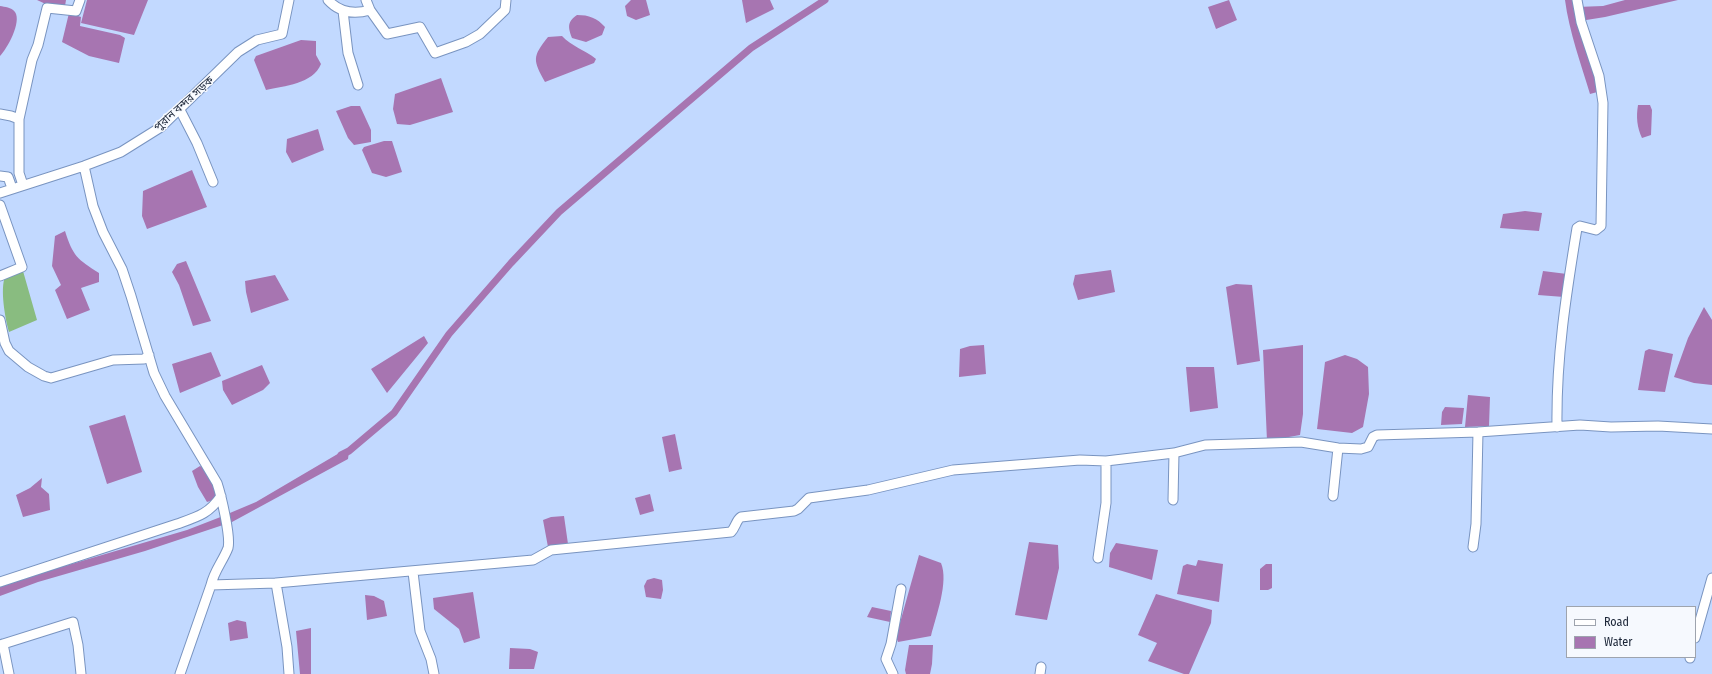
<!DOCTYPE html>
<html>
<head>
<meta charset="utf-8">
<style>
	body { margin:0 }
	#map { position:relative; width:1712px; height:674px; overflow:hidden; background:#c2d9ff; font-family:"Fira Sans Condensed",sans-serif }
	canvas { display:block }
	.legend { position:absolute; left:1566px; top:606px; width:130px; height:52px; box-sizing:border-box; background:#f6f9fe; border:1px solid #9ea4ae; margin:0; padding:5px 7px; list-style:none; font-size:12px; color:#1a2436 }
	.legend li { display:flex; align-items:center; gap:8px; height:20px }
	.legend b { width:20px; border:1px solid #9ea4ae }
</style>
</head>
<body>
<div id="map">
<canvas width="1712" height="674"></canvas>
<ul class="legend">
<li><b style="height:5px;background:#fff"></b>Road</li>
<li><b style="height:11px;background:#a775b1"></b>Water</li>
</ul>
</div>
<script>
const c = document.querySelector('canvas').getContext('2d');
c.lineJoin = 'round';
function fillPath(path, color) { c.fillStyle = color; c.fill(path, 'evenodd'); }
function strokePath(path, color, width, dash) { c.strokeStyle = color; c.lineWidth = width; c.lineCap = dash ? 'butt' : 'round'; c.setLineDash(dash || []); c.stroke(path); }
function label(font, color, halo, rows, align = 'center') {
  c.font = font + ' "Fira Sans Condensed","Noto Sans Bengali",sans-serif'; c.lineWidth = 3; c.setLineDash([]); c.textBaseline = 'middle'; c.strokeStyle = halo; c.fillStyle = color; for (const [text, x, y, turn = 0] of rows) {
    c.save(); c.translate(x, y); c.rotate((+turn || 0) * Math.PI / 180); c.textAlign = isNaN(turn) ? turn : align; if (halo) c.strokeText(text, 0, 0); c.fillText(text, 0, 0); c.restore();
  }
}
const green = new Path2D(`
	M23 271 37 320 9 332C5 318 0 289 5 277 8 273 17 272 23 271Z`);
const water = new Path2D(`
	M37 0H66L65 6H50Z
	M87 0H148L134 35 81 23Z
	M631 0H646L650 15 636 20 627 16 625 6Z
	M742 0H770L774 9 746 23Z
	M1229 0 1237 20 1216 29 1208 7Z
	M1565 0H1576L1577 7 1603 6 1625 0H1678L1605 17 1580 21 1601 91 1590 94C1581 64 1569 31 1565 0Z
	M0 6C5 7 11 7 15 12 22 22 7 49 0 56Z
	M69 13 81 17 80 26 120 35 125 38 119 63 89 56 62 42Z
	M577 15C589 15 597 18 605 27L602 35 586 42 572 38C568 27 567 22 577 15Z
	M562 36C571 46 585 50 596 59L594 63 545 82C533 60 532 57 548 37Z
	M301 40 316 41V55L321 64C313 84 284 86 266 90L254 60 256 56Z
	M441 78 453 112 410 125 397 124 393 109 395 94Z
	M1638 105H1650L1652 110 1651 135 1642 138C1637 127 1636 117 1638 105Z
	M351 106H360L371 130V142L354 145 348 138 336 111Z
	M318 129 324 150 292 163 286 152 287 139Z
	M384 141H392L402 172 386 177 372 173 362 150 364 147Z
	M192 170 207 207 147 229 142 216 143 191Z
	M1525 211 1542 213 1539 231 1500 228 1503 214Z
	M65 231C73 256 77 259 99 273V282L81 288 90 310 67 319 55 290 61 285 52 266 55 236Z
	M186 261 211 321 193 326 179 285 172 272 177 264Z
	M1111 270 1115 292 1078 300 1073 284 1075 275Z
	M1543 271 1567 274 1564 297 1538 295Z
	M275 275 289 300 251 313 246 292 245 281Z
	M1236 284 1252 285 1260 361 1237 365 1226 287Z
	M1704 307 1712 320V385L1694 383 1674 377 1688 338Z
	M424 336 428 343 387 393 371 369Z
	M984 345 986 374 959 377 960 349 970 346Z
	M1303 345V414L1300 435 1267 441 1263 350Z
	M1649 349 1673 354 1665 392 1638 390 1645 351Z
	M211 352 221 376 180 393 172 364Z
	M1345 355 1357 359 1368 367 1369 394 1363 427 1352 433 1317 429 1325 362Z
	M262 365 270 383 263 390 232 405 223 390 222 381Z
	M1186 367H1214L1218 408 1190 412Z
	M1468 395 1490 397 1489 426 1465 427Z
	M1445 407 1464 408 1462 424 1441 425 1442 412Z
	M125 415 142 472 107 484 89 426Z
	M675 434 682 469 669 472 662 437Z
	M349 451 348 459 232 522 145 551 38 582 0 596V585L187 530 218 518 256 502 341 452Z
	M200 466 204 468 218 488 217 499 207 502 198 487 192 471Z
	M42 478 41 487 49 494 50 510 23 517 16 495 30 488Z
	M650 494 654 511 640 515 635 498Z
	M564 516 568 544 548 547 543 520 551 517Z
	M1029 542 1058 545 1059 568 1047 620 1015 615Z
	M1116 543 1158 550 1152 580 1109 567 1110 553Z
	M919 555 941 563C949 582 936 616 931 636L898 642 896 637Z
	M1198 560 1223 564 1219 602 1177 594 1183 566 1187 564 1196 566Z
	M1266 564H1272V588L1268 590H1260V569Z
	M654 578 662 580 663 590 661 599 646 597 644 586 647 580Z
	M473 592 480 638 464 643 459 629 434 609 433 598Z
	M1156 594 1212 610 1211 623 1189 674H1184L1148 661 1157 643 1138 635Z
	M365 595 374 596 384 601 387 616 367 620Z
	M872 607 891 611 890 622 867 617Z
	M237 620 246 622 248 638 230 641 228 623Z
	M311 628V674H300L296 631Z
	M909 645H933L932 664 930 674H906L905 670Z
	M510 648 530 649 538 652 534 669H509Z`);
const canal = new Path2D(`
	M341 455 349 451 394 413 449 334 511 263 559 212 751 48 825 0`);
const minor = new Path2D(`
	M328 0C339 12 353 15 370 10L387 34 420 27 435 53 466 42 480 34 505 10 506 0
	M366 0 370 10
	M343 11 348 53 358 85
	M180 110 197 143 213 182
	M0 114 11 116 19 119V173L23 185
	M19 119 32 60 38 45 47 8 76 11 80 0
	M84 166 93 206 103 232 122 269 131 296 154 373 165 396 217 483C221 495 231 537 228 548 223 561 214 571 211 585
	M0 176 8 177 12 188
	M0 193 84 166 121 152 161 127 238 52 257 40 282 34 289 0
	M0 205 22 267 0 276
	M0 320 5 343 9 351 28 367 44 376 51 378 113 360 144 359 149 355
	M1557 427C1556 359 1566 295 1577 228L1580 226 1596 230 1601 226 1603 103 1599 76 1581 22 1577 0
	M1333 496 1338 448
	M1173 500 1174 453
	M1473 547 1476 524 1478 432
	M1098 558 1106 503V461
	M413 572 420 631 431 659 434 674
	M0 582 177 524C197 517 209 514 221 496
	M276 583 287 647 289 674
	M1695 638 1712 578
	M3 644 9 674
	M0 645 73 622 78 645 81 674
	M1690 658V657
	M180 674 211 585 276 583 533 560 551 550 731 532C736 527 736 520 741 517L794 511 798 509 809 498 868 490 953 470 1080 460 1106 461 1174 453 1205 445 1301 442 1338 448 1361 449 1368 447 1373 437 1377 435 1478 432 1580 425 1611 427 1658 426 1712 429
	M893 674 886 659 891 644 901 589
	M1040 674 1041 667`);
const streetNames = [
	["পুরান বন্দর সড়ক",184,104,-42]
];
fillPath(green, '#89bc80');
fillPath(water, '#a775b1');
strokePath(canal, '#a775b1', 7);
strokePath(minor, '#7994c0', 11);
strokePath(minor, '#fff', 9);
label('11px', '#1a2436', '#f6f9fe', streetNames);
</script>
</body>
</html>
